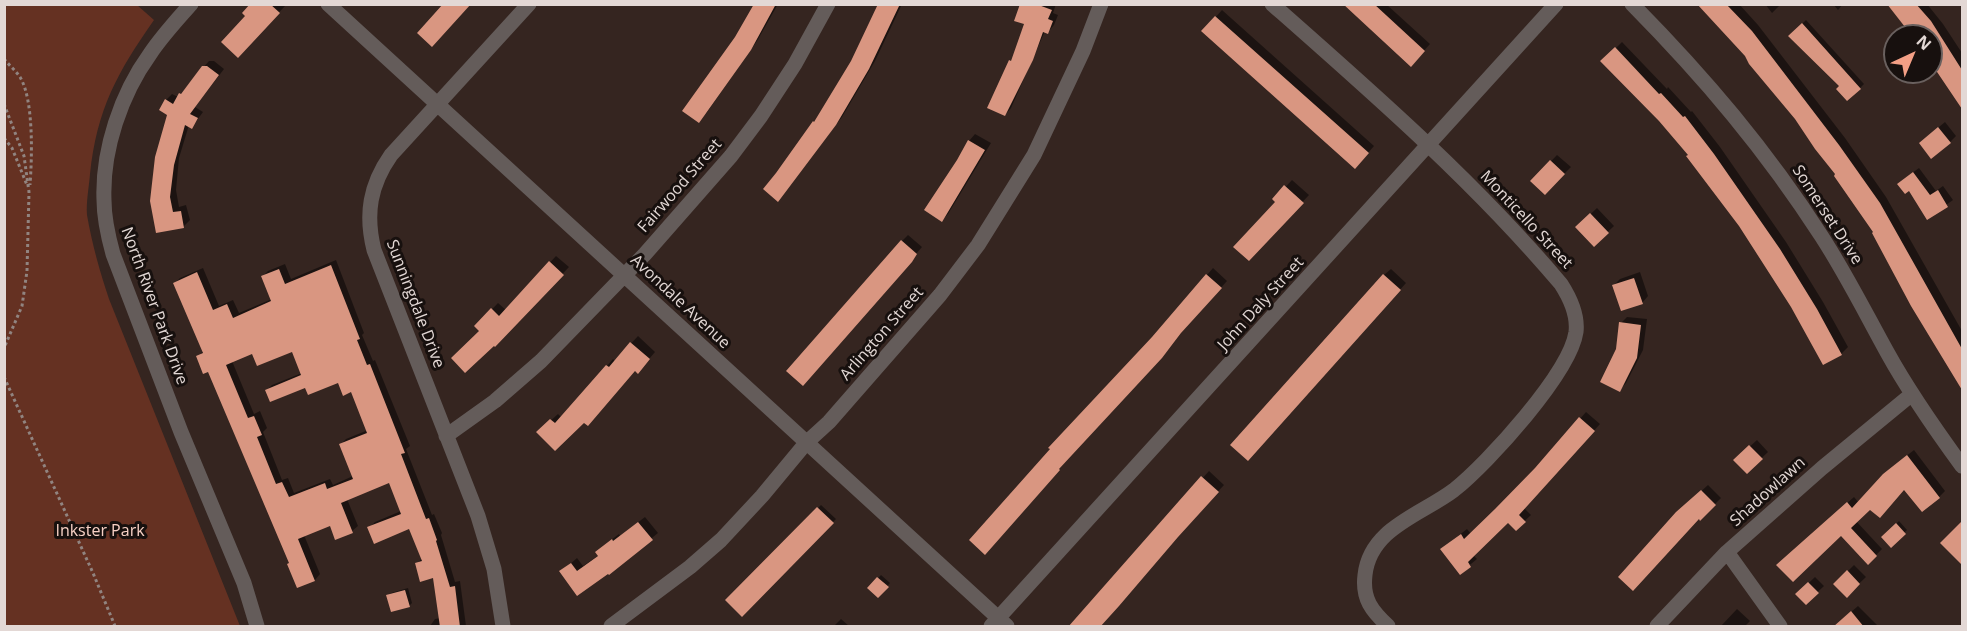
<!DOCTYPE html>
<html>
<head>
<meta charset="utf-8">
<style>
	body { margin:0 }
	#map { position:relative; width:1967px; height:631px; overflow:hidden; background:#352520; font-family:"Open Sans",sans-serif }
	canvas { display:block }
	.frame { position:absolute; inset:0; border:6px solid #e3d8d5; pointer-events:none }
	.north { position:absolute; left:1883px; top:24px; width:60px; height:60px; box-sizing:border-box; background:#17100e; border:2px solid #69605e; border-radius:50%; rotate:44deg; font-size:16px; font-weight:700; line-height:24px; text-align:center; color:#e3d8d5 }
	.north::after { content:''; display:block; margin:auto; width:21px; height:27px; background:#f39f85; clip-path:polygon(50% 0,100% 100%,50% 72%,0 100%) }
</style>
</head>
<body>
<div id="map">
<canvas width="1967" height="631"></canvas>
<div class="frame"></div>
<div class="north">N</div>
</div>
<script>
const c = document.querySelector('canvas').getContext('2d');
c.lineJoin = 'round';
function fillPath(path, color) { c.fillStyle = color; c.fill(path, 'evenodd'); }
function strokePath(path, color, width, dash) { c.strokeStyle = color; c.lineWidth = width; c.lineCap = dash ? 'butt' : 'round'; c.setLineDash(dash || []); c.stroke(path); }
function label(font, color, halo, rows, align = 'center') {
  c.font = font + ' "Open Sans",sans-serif'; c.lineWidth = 6; c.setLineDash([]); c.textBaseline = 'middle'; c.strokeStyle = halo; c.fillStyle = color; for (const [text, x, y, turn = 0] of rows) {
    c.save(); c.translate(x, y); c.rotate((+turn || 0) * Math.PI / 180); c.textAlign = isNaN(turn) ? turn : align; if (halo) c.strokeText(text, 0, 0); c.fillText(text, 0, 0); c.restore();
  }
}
const green = new Path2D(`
	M4 5H137L154 20C117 73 97 109 90 174 89 187 86 202 87 215 92 244 100 272 109 299L240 626H5Z`);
const shadow = new Path2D(`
	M252 4 285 6 238 56 247 16Z
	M755 4H778L757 41 705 115 736 38Z
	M880 4H902L875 61 842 117 778 200 814 122 820 116 852 61Z
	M1022 4H1056L1053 13 1058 15 1054 25 1048 32 1045 31 1011 108 1005 115 1011 61 1014 58 1026 23Z
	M1343 4H1386L1430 44 1411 65Z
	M1699 4H1739L1758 25 1845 138 1886 197 1962 331V387L1949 367 1875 232 1837 174 1797 118 1747 55Z
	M1765 4H1781L1772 13Z
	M1833 4H1843L1838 10Z
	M1888 4H1927L1943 24 1962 53V107L1931 59V36H1906L1904 33 1908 29Z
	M1222 10 1374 146 1361 161 1203 31Z
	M1806 20 1864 84 1860 88 1841 86 1790 36Z
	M1622 42 1667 89 1668 87 1691 112 1692 111 1720 147 1786 242 1823 302 1848 347 1841 354 1823 363 1792 306 1740 225 1689 155 1639 97 1602 62Z
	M209 61H214L224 69 195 107 203 112 192 127 189 125 179 158 176 190 179 207 186 205 190 220 184 226 157 232 169 114 166 100 172 94 178 97Z
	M1945 122 1956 136 1950 142 1927 137Z
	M975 134 991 143 948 214 942 220 958 160 969 141Z
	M1557 155 1571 167 1545 193 1532 181Z
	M1919 168 1936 191 1943 186 1953 200 1928 218 1904 179Z
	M1292 180 1309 195 1249 259 1277 201 1274 199Z
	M1597 208 1614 226 1594 245 1577 227Z
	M908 235 922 247 809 377 902 241Z
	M556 256 569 267 495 345 476 326 498 303 506 310Z
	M336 260 364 333 362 335 373 361 375 360 410 446 406 449 432 515 434 514 442 533 441 535 455 582 460 581 466 626H430L435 619 441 618 434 576 417 564 422 558 410 527 369 528 375 522 401 511 389 482 347 499 358 526 352 531 336 538 330 524 304 535 320 574 315 580 298 587 290 562 208 370 198 357 203 351 175 283 180 278 203 268 219 306 233 300 239 313 272 299 263 276 268 271 285 264 291 279ZM293 350 302 373 272 385 267 390 339 381 352 390 368 430 346 439 340 445 353 476 333 485 330 479 294 493 288 478 282 480 263 432 267 428 260 411 254 414 232 361 253 352Z
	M1213 268 1227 281 1187 325 1169 349 1105 416 991 547 1153 338Z
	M1391 269 1406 283 1254 453 1384 275Z
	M1640 272 1648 296 1642 303 1614 285 1620 279Z
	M1627 317 1647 319 1643 350 1626 383 1620 390 1621 323Z
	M638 336 655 352 644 365 635 370 584 421 538 432 558 414 562 418 607 366 613 359 615 361Z
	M1586 412 1600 424 1524 508 1531 515 1516 529 1509 521 1473 555 1477 559 1460 573 1449 543 1467 529 1471 534 1536 469Z
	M1757 440 1768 452 1747 472 1735 460Z
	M1914 450 1945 491 1939 497 1905 488 1870 508 1856 521 1882 549 1868 563 1841 534 1784 559 1854 497 1859 503 1891 468Z
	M1209 471 1224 485 1184 528 1070 625Z
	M1708 485 1721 498 1700 519 1685 506Z
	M821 505 836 519 742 615 727 600Z
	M645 517 658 533 609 573 561 572 577 558 583 566 599 555 603 546 619 534 620 536Z
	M1899 521 1907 530 1891 545 1883 537Z
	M1962 523V563L1942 543Z
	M1854 565 1866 577 1847 595 1835 584Z
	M881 575 890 583 878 596 869 588Z
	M1815 577 1824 586 1806 603 1797 594Z
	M408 588 412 603 409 606 388 595 391 593Z
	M1858 606 1878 626H1838L1843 619Z
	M1737 609 1750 621 1745 626H1721Z
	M841 619 849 626H834Z`);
const building = new Path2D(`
	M250 4H270L280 13 238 58 221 42 245 16 242 13Z
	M443 4H471L432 47 417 33Z
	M754 4H776L751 50 699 123 682 111 735 37Z
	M878 4H900L869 69 836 125 778 202 763 189 776 173 813 121 814 122 851 61Z
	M1020 4H1036L1052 10 1048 19 1053 21 1048 34 1043 32 1033 60 1005 116 987 108 1009 60 1011 61 1024 24 1014 21Z
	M1343 4H1374L1425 51 1411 67Z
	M1697 4H1726L1752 31 1839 145 1880 203 1962 349V390L1911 306 1872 233 1873 232 1834 176 1835 174 1815 149 1795 119 1749 64 1745 56Z
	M1887 4H1916L1931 21 1962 70V109L1931 63V36H1912Z
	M1215 16 1369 153 1355 169 1201 31Z
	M1802 23 1861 89 1847 101 1836 89 1839 86 1788 36Z
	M1615 47 1659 94 1661 93 1683 117 1685 116 1714 154 1780 249 1817 309 1842 355 1823 365 1791 307 1739 226 1686 156 1688 155 1659 121 1600 61Z
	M202 66H207L219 75 190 114 198 118 192 129 185 125 174 165 170 197 173 212 181 211 184 228 156 233 150 201 155 157 167 115 159 110 165 99 173 104 179 93 181 94Z
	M1938 127 1951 143 1931 159 1919 143Z
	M968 140 985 150 942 222 924 210 957 160Z
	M1550 160 1565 174 1545 195 1530 181Z
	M1913 172 1930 195 1938 190 1948 207 1927 220 1909 191 1905 194 1897 184Z
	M1284 185 1304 203 1249 261 1233 247 1275 202 1272 199Z
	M1590 213 1609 233 1594 247 1575 227Z
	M901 240 917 254 912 262 803 386 786 371Z
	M549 261 564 275 495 347 494 346 465 373 451 358 479 331 474 326 491 308 499 316Z
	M331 265 360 339 357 340 367 365 370 364 405 453 401 454 426 519 429 518 437 540 436 541 450 587 455 586 460 627H440L433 578 420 582 415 563 422 561 409 529 374 544 367 527 401 514 389 483 341 503 353 533 335 540 330 526 298 539 315 581 297 588 287 564 289 563 208 372 203 374 196 356 203 353 173 283 197 272 213 310 227 304 233 318 271 301 261 276 279 269 285 284ZM292 352 301 375 265 390 270 402 305 388 308 395 338 383 343 396 351 392 367 433 339 444 353 479 327 489 325 483 289 497 282 482 276 484 257 437 262 435 254 416 248 418 226 365 252 354 257 366Z
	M1206 274 1222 288 1181 333 1162 358 1059 469 1060 470 985 555 969 540 1050 449 1048 448 1152 337Z
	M1383 274 1401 290 1248 461 1230 445Z
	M1634 278 1643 304 1621 311 1612 285Z
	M1619 322 1641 325 1637 358 1620 392 1600 382 1616 349Z
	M630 342 650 359 638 374 635 371 588 426 584 423 555 451 536 432 550 419 555 423 606 365 609 367Z
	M1579 417 1595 431 1519 515 1526 522 1516 531 1508 523 1468 562 1471 567 1460 575 1440 549 1461 534 1464 539 1495 509 1535 468Z
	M1749 445 1763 459 1747 474 1733 460Z
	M1907 455 1940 498 1922 512 1904 490 1880 518 1870 510 1851 528 1877 556 1868 565 1841 536 1793 582 1776 565 1847 502 1852 508 1883 474Z
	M1201 476 1219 492 1178 537 1119 606 1100 627H1068Z
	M1701 490 1716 505 1700 521 1699 519 1633 591 1618 577 1676 512Z
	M817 507 834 523 742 617 725 600Z
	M1962 521V565L1940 543Z
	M638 522 653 540 609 575 608 574 577 596 559 571 571 563 577 571 598 556 595 552 612 539 613 541Z
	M1896 523 1906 534 1891 548 1881 537Z
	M1847 570 1860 584 1847 598 1833 584Z
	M877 577 889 587 878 598 867 588Z
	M1808 582 1819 593 1806 605 1795 594Z
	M405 590 410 607 391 612 386 595Z
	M1851 611 1864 627H1833Z`);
const path = new Path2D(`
	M4 59C9 65 16 71 20 77 34 100 32 158 30 185
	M4 104 24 156 29 192 27 271 22 306 4 348
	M4 138 12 148 27 185
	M4 377 93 573 115 626`);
const minor = new Path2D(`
	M191 4C177 20 162 36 150 54 121 94 102 150 104 200 104 219 108 236 113 254L181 432 244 583 257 626
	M328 4 1007 626
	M1272 4C1373 93 1475 182 1561 284 1570 298 1578 315 1576 332 1570 373 1488 463 1454 490 1421 515 1370 528 1365 575 1362 599 1372 611 1388 626
	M1632 4C1705 78 1766 150 1822 237 1846 274 1866 314 1887 352 1909 392 1935 429 1962 466
	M446 436 495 401 541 361 645 254 731 156 761 116 795 64 828 4
	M1727 552 1780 626
	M503 626 494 569 478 516 374 250C365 214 370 185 391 155L529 4
	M611 626 690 567 721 540 762 496 806 443 829 422 940 295 978 245 1034 155 1083 51 1101 4
	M991 626 1556 4
	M1657 626 1727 552 1822 468 1912 394`);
const streetNames = [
	["Fairwood Street",680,186,-49],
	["Somerset Drive",1827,215,57],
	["Monticello Street",1526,220,47],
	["Avondale Avenue",680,302,43],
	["Sunningdale Drive",415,304,69],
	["John Daly Street",1261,304,-48],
	["North River Park Drive",154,306,70],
	["Arlington Street",882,334,-49],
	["Shadowlawn",1768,492,-42]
];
const parkNames = [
	["Inkster Park",100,531]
];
fillPath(green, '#653122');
fillPath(shadow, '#0007');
fillPath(building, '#d99681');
strokePath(path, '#918480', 3, [3, 3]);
strokePath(minor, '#645c5a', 15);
label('16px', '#e3d8d5', '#17100e', streetNames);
label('16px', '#f7d0c4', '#17100e', parkNames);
</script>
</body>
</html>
